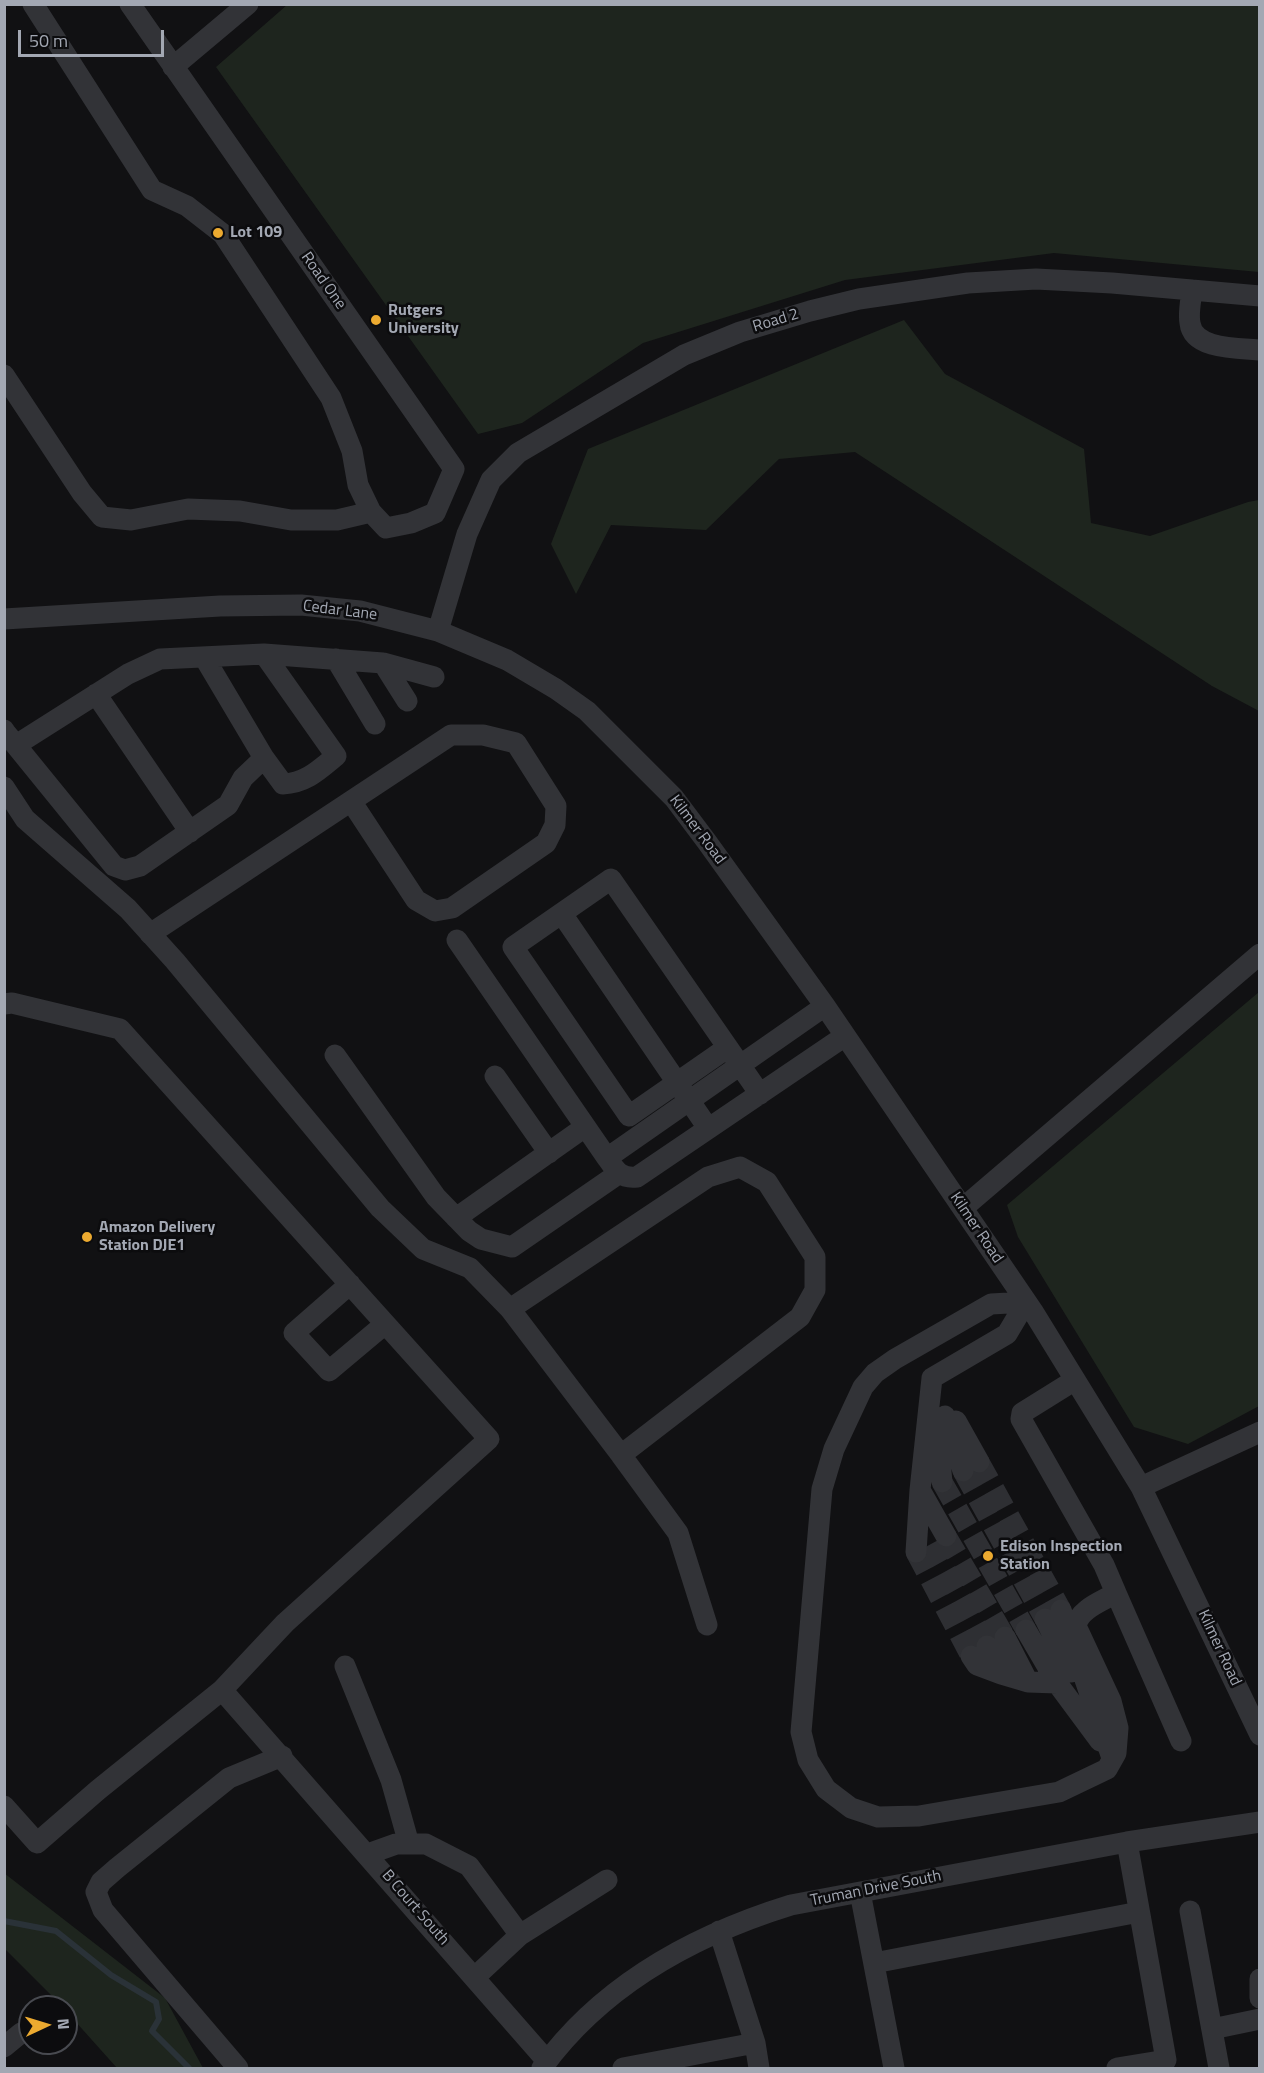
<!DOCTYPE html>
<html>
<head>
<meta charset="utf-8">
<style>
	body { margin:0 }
	#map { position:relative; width:1264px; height:2073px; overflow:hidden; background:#111113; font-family:"Titillium Web",sans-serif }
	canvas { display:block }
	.frame { position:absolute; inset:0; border:6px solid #a3a8b3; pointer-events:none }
	.north { position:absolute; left:18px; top:1995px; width:60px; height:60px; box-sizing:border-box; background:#0c0c0e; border:2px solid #484a50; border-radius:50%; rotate:86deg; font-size:16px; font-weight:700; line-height:24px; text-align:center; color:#a3a8b3 }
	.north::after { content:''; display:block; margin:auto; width:21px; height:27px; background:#ecaa30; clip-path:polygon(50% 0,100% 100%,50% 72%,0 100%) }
	.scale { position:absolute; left:18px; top:30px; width:146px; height:27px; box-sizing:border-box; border:3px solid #a3a8b3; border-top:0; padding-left:8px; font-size:18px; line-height:21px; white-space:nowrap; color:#a3a8b3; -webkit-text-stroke:4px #0c0c0e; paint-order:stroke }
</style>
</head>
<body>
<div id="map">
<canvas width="1264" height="2073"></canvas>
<div class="frame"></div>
<div class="north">N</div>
<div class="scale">50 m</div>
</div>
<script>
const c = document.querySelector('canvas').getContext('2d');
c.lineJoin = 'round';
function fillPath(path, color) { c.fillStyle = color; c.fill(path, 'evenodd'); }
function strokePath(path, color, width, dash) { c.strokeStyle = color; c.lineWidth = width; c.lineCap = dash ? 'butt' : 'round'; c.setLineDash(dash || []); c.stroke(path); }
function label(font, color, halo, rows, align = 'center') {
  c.font = font + ' "Titillium Web",sans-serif'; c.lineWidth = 5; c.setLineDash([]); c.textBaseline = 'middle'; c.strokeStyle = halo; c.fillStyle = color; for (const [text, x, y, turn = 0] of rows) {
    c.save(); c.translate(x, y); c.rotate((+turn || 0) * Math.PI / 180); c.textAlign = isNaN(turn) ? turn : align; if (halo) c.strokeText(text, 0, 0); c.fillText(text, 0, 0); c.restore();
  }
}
const green = new Path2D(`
	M287 5H1259V272L1054 253 845 280 643 343 522 423 478 434 216 67Z
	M904 320 945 374 1084 449 1091 523 1150 536 1248 502 1259 500V711L1212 686 855 452 779 459 706 530 611 525 576 594 551 544 588 449Z
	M1259 992V1406L1188 1444 1134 1427 1018 1237 1007 1205Z
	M4 1873 165 1998 203 2068H117L66 2011V2007H63L5 1949Z`);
const stream = new Path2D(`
	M4 1921 56 1931 111 1975 156 2002 159 2019 152 2031 189 2068`);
const minorTunnel = new Path2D(`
	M979 1462 1061 1610
	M963 1471 1045 1619
	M942 1482 1026 1630
	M946 1536 1005 1637
	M931 1544 987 1646
	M916 1552 971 1656`);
const minor = new Path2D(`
	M33 4 152 190 187 206 223 234 331 398 352 451 358 485 371 512 386 528 411 523 435 513 454 469 130 4
	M173 67 248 4
	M1192 290C1191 300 1188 313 1190 323 1193 350 1239 348 1260 350
	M4 375 82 493 102 517 131 520 188 509 240 511 291 520H337L371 512
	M4 619 220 606 301 605 360 611 438 631 507 660 556 689 587 711 674 798 707 842 825 1006 1034 1313 1141 1487 1260 1735
	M438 631 467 534 491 480 518 453 684 355 740 332 810 311 859 299 968 283 1036 279 1112 283 1260 296
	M264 654 383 663 434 677
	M204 657 264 758
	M336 659 375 724
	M383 663 407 701
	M96 694 190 832
	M4 730 5 732 114 866 125 870 140 866 228 805 243 778 264 758 283 784C306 783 319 770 336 756L264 654 160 659 128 674 16 745
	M4 787 25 819 128 909 175 961 380 1208 423 1249 470 1268 510 1309 621 1455 800 1317 815 1290V1257L767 1182 740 1167 708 1177 510 1309
	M562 914 708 1128
	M150 934 451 735H483L516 743 556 806 555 825 546 843 452 908 435 911 416 900 351 801
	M457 940 607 1158
	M4 1004 12 1003 120 1029 489 1439 285 1623 222 1690 98 1790 37 1843 4 1806
	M825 1006 607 1158C616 1171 621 1179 637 1177L845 1036
	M727 1048 629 1116 513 947 611 879 760 1094
	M335 1055 436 1197 469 1231 481 1239 512 1247 618 1174
	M495 1076 549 1153
	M963 1208 1260 954
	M456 1218 585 1127
	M350 1284 294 1333 329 1371 385 1324
	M1026 1302 991 1304 895 1359 875 1373 863 1387 834 1449 822 1489 801 1732 808 1760 826 1789 851 1808 878 1817 919 1816 1059 1792 1107 1769 1116 1753 1118 1728 1111 1701 1076 1626C1079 1609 1103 1601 1116 1593L1104 1565 1021 1419 1022 1413 1075 1380
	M932 1378 920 1490 946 1536
	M932 1378 1007 1334 1026 1302
	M945 1416 963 1471
	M936 1421 942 1482
	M956 1421 979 1462
	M621 1455 678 1533 707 1625
	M1141 1487 1260 1432
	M916 1552 920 1490
	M1116 1593 1181 1741
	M1061 1610 1111 1755
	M1045 1619 1071 1672
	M1026 1630 1057 1683 1100 1741
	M1005 1637 1028 1682 1057 1683
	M987 1646 1001 1674 1028 1682
	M971 1656 977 1665 1001 1674
	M345 1666 391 1780 409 1844
	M222 1690 547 2061
	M368 1854 396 1844H426L469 1866 520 1935
	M860 1892 894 2068
	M1190 1911 1219 2068
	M874 1963 1139 1912
	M475 1977 520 1935 607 1880
	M1260 1979V1998
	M1212 2029 1260 2019
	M755 2043 759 2068
	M4 2047 21 2033
	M238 2068 103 1910 96 1892 101 1882 117 1868 229 1778 282 1756
	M542 2068C603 1984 694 1935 791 1905L1127 1842 1260 1822
	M623 2068 755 2043 719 1931
	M1117 2068 1166 2060 1127 1842`);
const markers = [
	[218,233,6,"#ecaa30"],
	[376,320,6,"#ecaa30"],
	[87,1237,6,"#ecaa30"],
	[988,1556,6,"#ecaa30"]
];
const poiNames = [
	["Lot 109",230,233],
	["Rutgers",388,311],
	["University",388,329],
	["Amazon Delivery",99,1228],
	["Station DJE1",99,1246],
	["Edison Inspection",1000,1547],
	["Station",1000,1565]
];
const streetNames = [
	["Road One",323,281,55],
	["Road 2",776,321,-17],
	["Cedar Lane",340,611,7],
	["Kilmer Road",697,830,53],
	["Kilmer Road",976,1228,56],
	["Kilmer Road",1219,1648,65],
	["Truman Drive South",876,1889,-11],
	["B Court South",415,1908,49]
];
fillPath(green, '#1e251e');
strokePath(stream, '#2a3238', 6);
strokePath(minorTunnel, '#2e2f33', 21, [21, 10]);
strokePath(minor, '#323337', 21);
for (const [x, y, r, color] of markers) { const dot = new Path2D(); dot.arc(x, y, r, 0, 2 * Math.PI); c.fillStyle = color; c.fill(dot); strokePath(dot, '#0c0c0e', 2); }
label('bold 16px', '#a3a8b3', '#0c0c0e', poiNames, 'left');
label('16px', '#a3a8b3', '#0c0c0e', streetNames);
</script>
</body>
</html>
